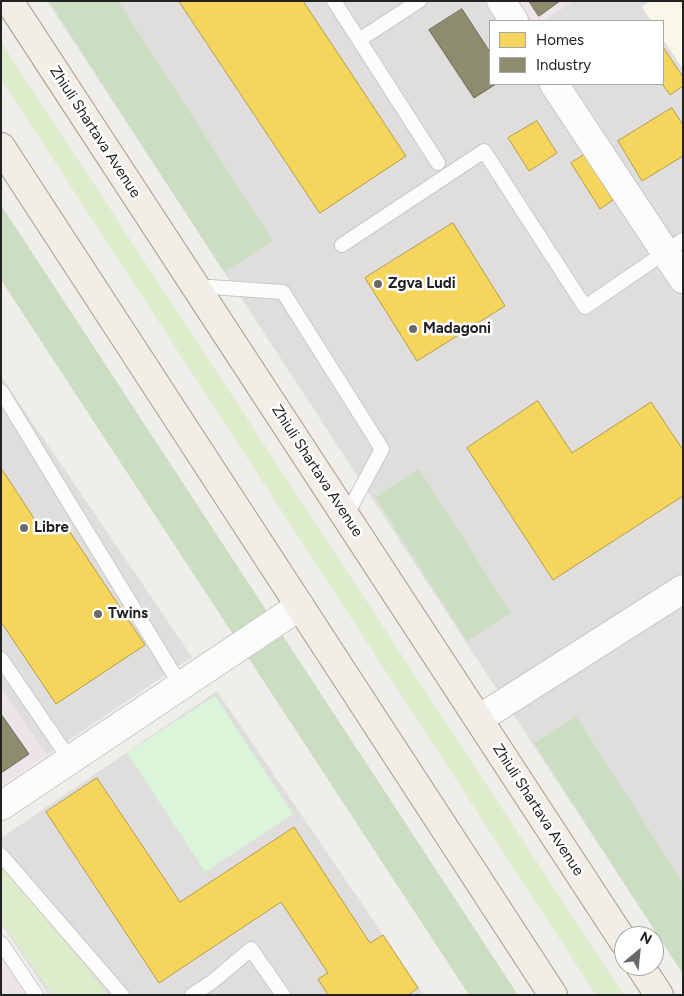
<!DOCTYPE html>
<html>
<head>
<meta charset="utf-8">
<style>
	body { margin:0 }
	#map { position:relative; width:684px; height:996px; overflow:hidden; background:#f0eeeb; font-family:Figtree,sans-serif }
	canvas { display:block }
	.frame { position:absolute; inset:0; border:2px solid #222; pointer-events:none }
	.legend { position:absolute; left:489px; top:20px; width:175px; height:65px; box-sizing:border-box; background:#fff; border:1px solid #a7a7a7; margin:0; padding:6px 9px; list-style:none; font-size:15px; color:#222 }
	.legend li { display:flex; align-items:center; gap:10px; height:25px }
	.legend b { width:25px; border:1px solid #a7a7a7 }
	.north { position:absolute; left:614px; top:926px; width:50px; height:50px; box-sizing:border-box; background:#fff; border:1px solid #a7a7a7; border-radius:50%; rotate:28deg; font-size:14px; font-weight:700; line-height:20px; text-align:center; color:#222 }
	.north::after { content:''; display:block; margin:auto; width:18px; height:22px; background:#6a6968; clip-path:polygon(50% 0,100% 100%,50% 72%,0 100%) }
</style>
</head>
<body>
<div id="map">
<canvas width="684" height="996"></canvas>
<div class="frame"></div>
<ul class="legend">
<li><b style="height:14px;background:#f6d55c"></b>Homes</li>
<li><b style="height:14px;background:#8c8c6e"></b>Industry</li>
</ul>
<div class="north">N</div>
</div>
<script>
const c = document.querySelector('canvas').getContext('2d');
c.lineJoin = 'round';
function fillPath(path, color) { c.fillStyle = color; c.fill(path, 'evenodd'); }
function strokePath(path, color, width, dash) { c.strokeStyle = color; c.lineWidth = width; c.lineCap = dash ? 'butt' : 'round'; c.setLineDash(dash || []); c.stroke(path); }
function label(font, color, halo, rows, align = 'center') {
  c.font = font + ' Figtree,sans-serif'; c.lineWidth = 5; c.setLineDash([]); c.textBaseline = 'middle'; c.strokeStyle = halo; c.fillStyle = color; for (const [text, x, y, turn = 0] of rows) {
    c.save(); c.translate(x, y); c.rotate((+turn || 0) * Math.PI / 180); c.textAlign = isNaN(turn) ? turn : align; if (halo) c.strokeText(text, 0, 0); c.fillText(text, 0, 0); c.restore();
  }
}
const residential = new Path2D(`
	M47 1H519L532 21H490V84H663V39L683 69V974Z
	M574 1H650L642 7 651 21H543Z
	M1 376 192 657 47 755 1 689Z
	M217 691 424 995H49L1 923V838Z`);
const industrial = new Path2D(`
	M519 1H574L543 21H532Z
	M1 689 47 755 1 786Z
	M1 958 25 995H1Z`);
const education = new Path2D(`
	M650 1H683V69L663 39V21H651L642 7Z`);
const grass = new Path2D(`
	M1 42 624 995H596L1 79Z
	M1 859 108 995H53L1 922Z`);
const forest = new Path2D(`
	M49 1H118L273 241 224 272Z
	M1 205 518 995H469L1 280Z
	M419 469 511 613 467 641 375 497Z
	M576 716 683 883V974L534 743Z`);
const park = new Path2D(`
	M215 696 293 814 205 872 127 753Z`);
const homes = new Path2D(`
	M179 1H303L406 156 320 213Z
	M663 47 683 77V86L670 95 662 84Z
	M672 108 683 125V156L642 181 618 141Z
	M537 121 557 153 529 171 508 138Z
	M584 155 613 200 600 209 571 163Z
	M453 223 505 306 417 361 365 278Z
	M538 401 572 453 651 402 683 450V496L553 580 467 448Z
	M1 468 45 535 64 523 145 645 56 704 1 622Z
	M97 778 180 902 294 827 370 943 383 935 418 988 408 995H328L318 979 328 973 281 902 159 983 46 812Z`);
const industry = new Path2D(`
	M529 1H560L539 16Z
	M462 9 490 52V84H496L474 98 429 30Z
	M1 714 29 754 1 773Z`);
const lane = new Path2D(`
	M334 1 438 163
	M359 40 419 1
	M342 245 484 151 585 307 683 240
	M195 286 283 292 382 449 346 516
	M1 391 181 686
	M1 659 70 760
	M1 855 122 995
	M1 943 36 995
	M192 995 212 982 251 949 283 995`);
const street = new Path2D(`
	M501 1 514 21
	M554 84 683 279
	M479 719 683 589
	M1 806 300 606`);
const primary = new Path2D(`
	M9 1 624 942
	M1 147 553 995
	M640 966 659 995`);
const markers = [
	[378,284,5,"#6a6968"],
	[413,329,5,"#6a6968"],
	[24,528,5,"#6a6968"],
	[98,614,5,"#6a6968"]
];
const streetNames = [
	["Zhiuli Shartava Avenue",95,132,57],
	["Zhiuli Shartava Avenue",317,471,57],
	["Zhiuli Shartava Avenue",538,810,57]
];
const poiNames = [
	["Zgva Ludi",388,284],
	["Madagoni",423,329],
	["Libre",34,528],
	["Twins",108,614]
];
fillPath(residential, '#dfdedc');
fillPath(industrial, '#ede4e9');
fillPath(education, '#f8f7e8');
fillPath(grass, '#ddeccb');
fillPath(forest, '#cbdec1');
fillPath(park, '#daf5da');
fillPath(homes, '#f6d55c');
strokePath(homes, '#b69f4b', 1);
fillPath(industry, '#8c8c6e');
strokePath(industry, '#6c6c57', 1);
strokePath(lane, '#c9c8c7', 16);
strokePath(street, '#c9c8c7', 30);
strokePath(primary, '#a79c86', 30);
strokePath(lane, '#fdfcfc', 14);
strokePath(street, '#fdfcfc', 28);
strokePath(primary, '#f3ede7', 28);
for (const [x, y, r, color] of markers) { const dot = new Path2D(); dot.arc(x, y, r, 0, 2 * Math.PI); c.fillStyle = color; c.fill(dot); strokePath(dot, '#fff', 2); }
label('15px', '#222', '#fff', streetNames);
label('bold 15px', '#222', '#fff', poiNames, 'left');
</script>
</body>
</html>
